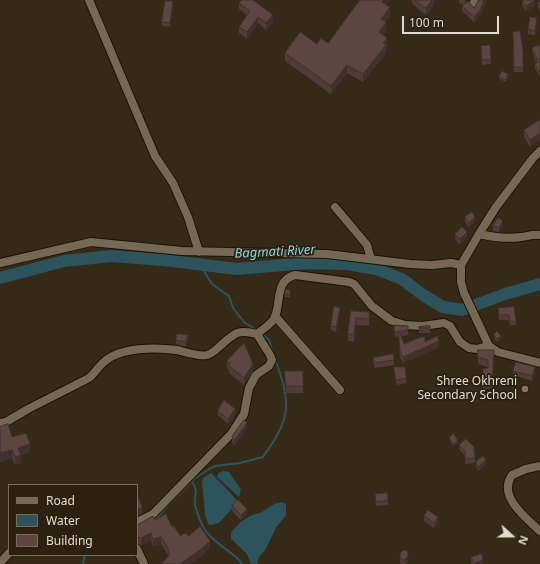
<!DOCTYPE html>
<html>
<head>
<meta charset="utf-8">
<style>
	body { margin:0 }
	#map { position:relative; width:540px; height:564px; overflow:hidden; background:#352a18; font-family:"Noto Sans",sans-serif }
	canvas { display:block }
	.legend { position:absolute; left:8px; top:484px; width:130px; height:72px; box-sizing:border-box; background:#2b210e; border:1px solid #746b5b; margin:0; padding:5px 7px; list-style:none; font-size:12px; color:#e2dbcf }
	.legend li { display:flex; align-items:center; gap:8px; height:20px }
	.legend b { width:20px; border:1px solid #746b5b }
	.north { position:absolute; left:492px; top:516px; width:40px; height:40px; -webkit-text-stroke:3px #2b210e; paint-order:stroke; rotate:111deg; font-size:11px; font-weight:700; line-height:16px; text-align:center; color:#e2dbcf }
	.north::after { content:''; display:block; margin:auto; width:14px; height:18px; background:#e2dbcf; clip-path:polygon(50% 0,100% 100%,50% 72%,0 100%) }
	.scale { position:absolute; left:402px; top:16px; width:97px; height:18px; box-sizing:border-box; border:2px solid #e2dbcf; border-top:0; padding-left:5px; font-size:12px; line-height:14px; white-space:nowrap; color:#e2dbcf; -webkit-text-stroke:3px #2b210e; paint-order:stroke }
</style>
</head>
<body>
<div id="map">
<canvas width="540" height="564"></canvas>
<ul class="legend">
<li><b style="height:5px;background:#756955"></b>Road</li>
<li><b style="height:11px;background:#2d545d"></b>Water</li>
<li><b style="height:11px;background:#5d4541"></b>Building</li>
</ul>
<div class="north">N</div>
<div class="scale">100 m</div>
</div>
<script>
const c = document.querySelector('canvas').getContext('2d');
c.lineJoin = 'round';
function fillPath(path, color) { c.fillStyle = color; c.fill(path, 'evenodd'); }
function strokePath(path, color, width, dash) { c.strokeStyle = color; c.lineWidth = width; c.lineCap = dash ? 'butt' : 'round'; c.setLineDash(dash || []); c.stroke(path); }
function label(font, color, halo, rows, align = 'center') {
  c.font = font + ' "Noto Sans",sans-serif'; c.lineWidth = 3.5; c.setLineDash([]); c.textBaseline = 'middle'; c.strokeStyle = halo; c.fillStyle = color; for (const [text, x, y, turn = 0] of rows) {
    c.save(); c.translate(x, y); c.rotate((+turn || 0) * Math.PI / 180); c.textAlign = isNaN(turn) ? turn : align; if (halo) c.strokeText(text, 0, 0); c.fillText(text, 0, 0); c.restore();
  }
}
const water = new Path2D(`
	M224 471 229 472C233 479 238 484 241 490L239 497 217 477 218 473Z
	M211 473 227 489 238 502 219 523 211 525 208 524 205 515 202 481 203 478Z
	M282 502 286 504V515L276 528 265 550 259 557 257 564H251L247 554 231 539V532L242 521 250 516 262 512 274 504Z`);
const stream = new Path2D(`
	M200 265 212 284 229 296 233 308 244 322 258 331
	M262 334 269 340 273 353
	M192 481C199 494 194 494 195 505 197 513 201 524 206 531 212 542 239 556 242 564
	M153 521 156 519 168 505 194 479 206 471 215 466 240 463 263 457C272 444 282 430 285 415 289 398 281 375 275 359
	M83 564 85 555`);
const river = new Path2D(`
	M0 278 64 261 112 256 163 260 237 269 306 263 347 264 376 269 402 279 423 295 443 307 462 310 505 294 540 284`);
const minor = new Path2D(`
	M89 0 155 156 173 183 188 217 199 252
	M473 4 475 0
	M540 151 533 158 496 207 479 234 461 265V282L464 293 489 346 498 352 540 363
	M335 207 367 245 371 259
	M479 234C492 237 507 239 521 237 529 236 532 234 540 235
	M0 263 91 242 182 251 327 254 410 264 432 265 451 263 461 265
	M275 316 340 390
	M257 334C263 329 272 324 275 317 281 302 275 280 295 275L349 282 354 284 372 306 392 321 405 325 422 326 444 323 450 326 460 342 469 348 477 349 489 346
	M0 423 6 422 28 409 89 378C95 373 98 367 104 362 120 347 156 347 177 350 185 352 200 357 207 355 213 353 216 350 220 346 235 333 237 329 257 334L270 355 272 360 269 366 256 375 249 388 244 414 232 433 153 514 137 522
	M540 466 526 469 512 475C497 496 526 518 540 531
	M137 549 144 564
	M0 563 9 553`);
const wall = new Path2D(`
	M390 0 386 5 390 16 385 22 386 31 383 35 387 46 386 48V53L363 82 347 73 331 94 285 61V53L317 44 328 43Z
	M412 0H434V5L426 15 412 4Z
	M459 0H466L465 4 474 8 479 0H486L481 14 474 22 462 11V6L464 5 459 3Z
	M522 1 534 6 526 11 522 5Z
	M538 2H540V11L538 7Z
	M239 3 273 21 266 30 258 23 247 39 239 33V27L247 15 239 9Z
	M173 6 170 27 162 26V22Z
	M537 23 535 35 528 34V29Z
	M513 32 523 51V72H514Z
	M540 45 539 76 535 68V63L536 62 532 52V48Z
	M481 46 491 59V64L482 65Z
	M499 77H508L506 82 499 79Z
	M540 120 530 147 524 137V130Z
	M465 217 475 222 469 227 465 222Z
	M493 226H503L499 232 493 231Z
	M455 234 467 237 460 244 455 239Z
	M290 290V297H285V294Z
	M514 307 516 321V325H510L509 320H499L498 308Z
	M351 311 369 312V326L356 325 354 341H348V334Z
	M340 312 336 332 331 330V326Z
	M394 325 408 326V335L401 336 404 344 425 342 439 347 403 363 400 357 399 336 395 337Z
	M430 326V333H419V327Z
	M494 335 501 338 497 342 494 337Z
	M176 340H188L186 347 176 344Z
	M478 350 494 357 492 388 483 389V369L488 368V367L478 364Z
	M393 354 394 365 375 368 373 362V358Z
	M227 361 253 371 244 385 229 373V370L227 368Z
	M394 367 406 378V383L396 385Z
	M285 371H303V393H286Z
	M513 371 535 372 532 381 513 375Z
	M218 411 235 414 228 424 218 415Z
	M0 427 30 453 21 455V463L15 465 12 458 0 462Z
	M247 428 234 446 232 442V437Z
	M449 437 458 443 453 446 449 439Z
	M459 445 475 458V463L465 464V456L459 449Z
	M476 462 486 465 478 471 476 466Z
	M375 494 388 500V505L376 506Z
	M232 506 247 514 241 520 232 511Z
	M424 516 438 521 434 528 424 521Z
	M155 520 172 527 180 536H189L210 548 200 557 190 564H162V563L168 558V555L161 544 153 546 151 540 141 545 137 544V525Z
	M400 554 408 561 406 564H402L400 563Z
	M471 557 483 564H472L471 562Z`);
const shadedWall = new Path2D(`
	M384 0H390L382 11V2Z
	M432 0H434V5L426 15V8Z
	M484 0H486V2L481 14 474 22V17Z
	M534 1V6L526 11V6Z
	M390 7V16L381 27V19Z
	M273 15V21L266 30V23Z
	M258 17V23L247 39V32Z
	M537 18V23L535 35V31Z
	M386 22V31L379 41V32Z
	M387 38V46L386 48V53L363 82V74L383 43Z
	M347 65V73L331 94V86Z
	M540 133V140L530 147V140Z
	M475 217V222L469 227V223Z
	M503 221V226L499 232V227Z
	M467 232V237L460 244V239Z
	M340 308V312L336 332V327Z
	M356 318V325L354 341V334Z
	M188 335V340L186 347V342Z
	M501 336V338L497 342V339Z
	M439 341V347L403 363V357Z
	M253 364V371L244 385V378Z
	M535 367V372L532 381V376Z
	M235 409V414L228 424V419Z
	M247 423V428L234 446V441Z
	M458 441V443L453 446V444Z
	M30 444V453L21 455V463L15 465V457L18 448Z
	M12 450V458L0 462V453Z
	M486 460V465L478 471V467Z
	M142 507V514L137 516V510Z
	M247 509V514L241 520V515Z
	M438 517V521L434 528V523Z
	M151 533V540L141 545V538Z
	M161 537V544L153 546V539Z
	M210 541V548L200 557 190 564H180Z
	M408 556V561L405 564V560Z
	M483 560V564H474V563Z`);
const building = new Path2D(`
	M242 0H253L273 15 266 23 258 17 247 32 239 27 250 11 239 3Z
	M360 0H384L382 2 390 7 381 19 386 22 379 32 387 38 383 43 386 45 363 74 347 65 331 86 285 53 300 32 317 44 321 38 328 43Z
	M415 0H432L426 8Z
	M479 0H484L481 9 474 17 462 6 468 1 474 8Z
	M524 0H534V1L526 6 522 1Z
	M165 1H173L170 23 162 22Z
	M530 17 537 18 535 31 528 29Z
	M520 31 523 51V67H514L513 32Z
	M490 45 491 59 482 60 481 46Z
	M540 45V70L539 71 535 63 538 62 532 48Z
	M502 71 508 74 506 80 499 77Z
	M540 120V133L530 140 524 130Z
	M472 212 475 217 469 223 465 217Z
	M498 218 503 221 499 227 493 226Z
	M462 227 467 232 460 239 455 234Z
	M286 289 290 290V295L285 294Z
	M334 306 340 308 336 327 331 326Z
	M514 307 516 321H510L509 315H499L498 308Z
	M351 311 369 312V319L356 318 354 334H348Z
	M394 325 408 326V330L395 332Z
	M430 326V328H419V327Z
	M497 331 501 336 497 339 494 335Z
	M399 333H400L404 344 421 337H425V342L437 336 439 341 403 357 400 351Z
	M177 334 188 335 186 342 176 340Z
	M244 343 253 364 244 378 229 366 230 363 227 361Z
	M478 350H494L492 381 483 382V369L488 368V360L478 357Z
	M393 354 394 360 375 363 373 358Z
	M516 362 535 367 532 376 513 371Z
	M394 367H405L406 378 396 380Z
	M285 371H303V386H286Z
	M224 400 235 409 228 419 218 411Z
	M244 420 247 423 234 441 232 437Z
	M8 424 12 437 26 433 30 444 18 448 21 455 15 457 12 450 0 453V427Z
	M454 434 458 441 453 444 449 437Z
	M466 439 474 447 475 458 465 459V451L459 445Z
	M483 456 486 460 478 467 476 462Z
	M137 493 142 507 137 510Z
	M387 493 388 500 376 502 375 494Z
	M238 500 247 509 241 515 232 506Z
	M428 510 438 517 434 523 424 516Z
	M166 514 172 527 174 526 180 536 185 533 189 536 200 526 210 541 200 550 180 564H163L162 563 170 555 168 551 169 550 161 537 153 539 151 533 141 538 137 537V525L153 516 155 520Z
	M405 550 408 552V556L405 560H403L400 558V554L401 552Z
	M482 554 483 560 474 563 471 557Z`);
const markers = [
	[525,389,4,"#8d6e63"]
];
const poiNames = [
	["Shree Okhreni",517,382],
	["Secondary School",517,396]
];
const waterNames = [
	["Bagmati River",275,252,-3]
];
fillPath(water, '#2d545d');
strokePath(stream, '#2d545d', 2);
strokePath(river, '#2d545d', 12);
strokePath(minor, '#1d1303', 10);
strokePath(minor, '#756955', 8);
fillPath(wall, '#503b38');
fillPath(shadedWall, '#41302e');
fillPath(building, '#5d4541');
strokePath(building, '#41302e', 1);
for (const [x, y, r, color] of markers) { const dot = new Path2D(); dot.arc(x, y, r, 0, 2 * Math.PI); c.fillStyle = color; c.fill(dot); strokePath(dot, '#2b210e', 1.5); }
label('12px', '#e2dbcf', '#2b210e', poiNames, 'right');
label('italic 13px', '#8cd6e6', '#2b210e', waterNames);
</script>
</body>
</html>
